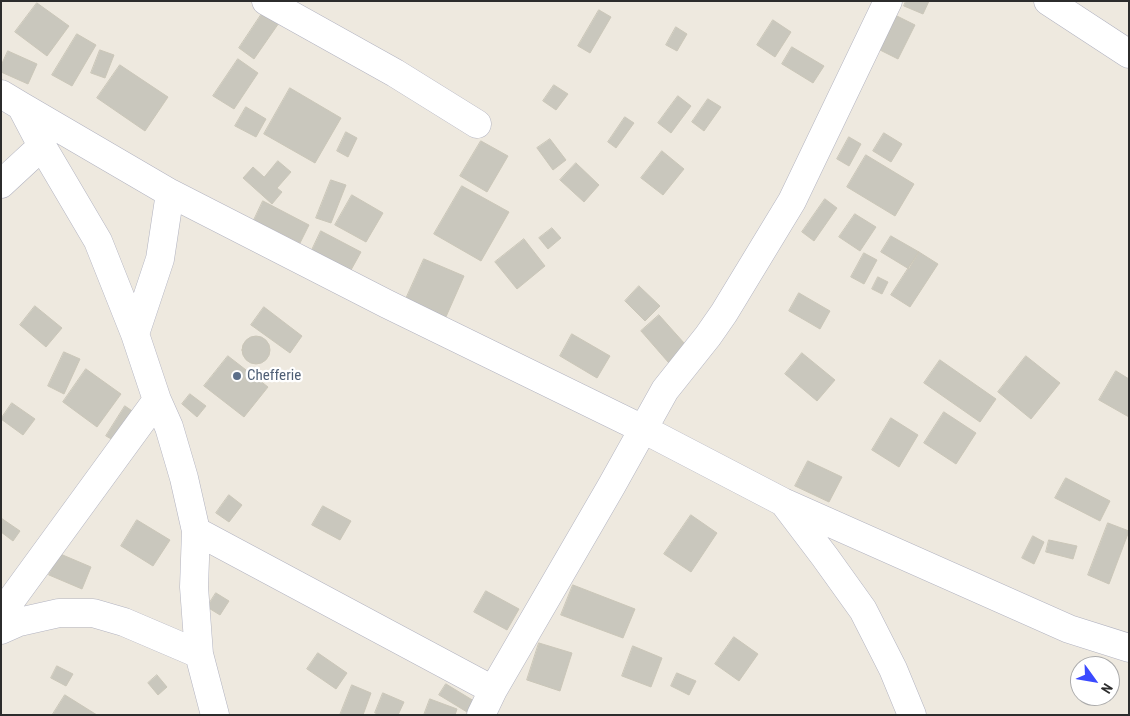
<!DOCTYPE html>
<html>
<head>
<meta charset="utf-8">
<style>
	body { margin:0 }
	#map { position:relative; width:1130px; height:716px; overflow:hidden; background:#eee9df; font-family:"Roboto Condensed",sans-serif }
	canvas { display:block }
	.frame { position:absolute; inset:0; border:2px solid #2c2c2c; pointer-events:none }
	.north { position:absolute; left:1070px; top:656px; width:50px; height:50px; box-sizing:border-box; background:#fff; border:1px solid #ababab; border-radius:50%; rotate:122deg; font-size:14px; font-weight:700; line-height:20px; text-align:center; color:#2c2c2c }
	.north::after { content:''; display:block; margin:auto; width:18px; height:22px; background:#3b4aff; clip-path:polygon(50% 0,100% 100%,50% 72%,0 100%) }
</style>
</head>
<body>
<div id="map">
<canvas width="1130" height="716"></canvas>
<div class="frame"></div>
<div class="north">N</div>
</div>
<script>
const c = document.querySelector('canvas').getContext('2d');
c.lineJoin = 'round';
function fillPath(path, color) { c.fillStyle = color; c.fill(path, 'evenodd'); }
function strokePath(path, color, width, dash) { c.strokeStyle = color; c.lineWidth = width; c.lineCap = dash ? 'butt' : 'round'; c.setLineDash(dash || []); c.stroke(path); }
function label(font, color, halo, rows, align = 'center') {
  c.font = font + ' "Roboto Condensed",sans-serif'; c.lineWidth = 4.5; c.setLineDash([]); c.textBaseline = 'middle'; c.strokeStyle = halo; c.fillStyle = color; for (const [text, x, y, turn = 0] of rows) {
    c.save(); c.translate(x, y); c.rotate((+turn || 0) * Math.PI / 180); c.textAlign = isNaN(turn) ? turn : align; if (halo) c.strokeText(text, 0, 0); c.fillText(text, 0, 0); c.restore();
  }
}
const building = new Path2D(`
	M906 1H929L923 14 904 6Z
	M37 3 69 26 47 56 15 32Z
	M265 9 281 20 254 59 239 48Z
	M599 10 611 17 590 53 578 46Z
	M895 15 915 25 898 59 878 49Z
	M773 20 791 32 775 57 757 45Z
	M676 27 687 34 677 51 666 45Z
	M77 34 96 45 72 86 52 75Z
	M792 47 824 66 813 83 782 64Z
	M100 50 114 55 105 78 91 73Z
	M8 51 37 64 28 84 1 72V66Z
	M238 59 258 73 234 109 213 96Z
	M120 65 168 97 145 131 97 98Z
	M554 85 568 94 556 110 543 101Z
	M290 88 341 118 315 163 264 134Z
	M678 96 691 106 671 133 658 123Z
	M708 99 721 107 704 131 692 122Z
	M246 107 266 119 256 137 235 126Z
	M625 117 634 123 616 148 608 142Z
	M346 132 357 138 348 157 337 151Z
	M884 133 902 144 891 162 873 151Z
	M849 137 861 144 849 166 837 159Z
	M550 139 566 160 553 170 537 148Z
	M481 141 508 156 487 192 460 176Z
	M662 151 684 169 663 195 641 178Z
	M866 155 914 184 895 216 847 187Z
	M278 161 291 172 277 188 282 192 272 204 243 178 253 167 264 177Z
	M576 163 599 185 584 202 560 180Z
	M331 180 346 185 331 223 316 218Z
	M462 186 509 212 481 261 434 234Z
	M352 195 383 213 366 242 335 225Z
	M825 199 837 208 814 241 802 232Z
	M263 201 309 225 300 243 254 220Z
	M855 214 876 227 860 251 839 237Z
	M552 228 561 238 548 249 539 238Z
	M321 231 361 252 351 270 312 250Z
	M891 236 919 252 909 269 881 252Z
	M524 239 545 266 517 289 495 262Z
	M919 252 938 264 910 307 891 295Z
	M864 253 877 260 864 284 851 277Z
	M424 259 464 276 445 319 405 301Z
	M878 277 888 282 882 294 872 289Z
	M639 286 660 306 645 321 625 301Z
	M799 293 830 311 820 329 789 311Z
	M35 306 62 328 46 347 20 325Z
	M264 307 302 336 290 353 251 325Z
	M659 315 693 353 675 370 641 331Z
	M572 334 610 356 597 378 560 356Z
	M242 350a14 14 0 1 1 28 0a14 14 0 1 1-28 0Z
	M64 352 80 359 64 394 48 386Z
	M802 353 835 380 817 401 785 374Z
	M228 356 268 387 244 417 204 386Z
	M1026 356 1060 383 1031 419 998 392Z
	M940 360 996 399 980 422 924 383Z
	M86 369 121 394 97 427 63 402Z
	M1116 371 1129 379V417L1099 400Z
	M190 394 206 406 197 417 182 404Z
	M12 403 35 419 23 435 1 419Z
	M125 406 138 415 120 444 106 436Z
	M944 412 976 433 956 464 924 443Z
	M891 418 918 435 899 467 872 450Z
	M808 461 842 477 829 502 795 486Z
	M1066 478 1110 501 1100 521 1055 498Z
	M229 495 242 505 229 522 216 513Z
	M323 506 351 521 340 540 312 525Z
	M691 515 717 533 691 572 664 554Z
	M1 518 20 531 13 541 1 532Z
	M137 520 170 540 153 566 121 546Z
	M1108 523 1129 531 1109 584 1088 575Z
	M1033 536 1044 542 1034 564 1022 558Z
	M1049 540 1077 546 1073 559 1046 552Z
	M58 553 91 567 82 589 49 575Z
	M573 585 635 609 623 638 561 615Z
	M486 591 519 609 507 630 474 612Z
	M216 593 229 601 220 615 207 607Z
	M734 637 758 654 739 681 715 664Z
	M539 643 572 653 560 691 527 680Z
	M633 646 662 658 651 687 622 676Z
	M318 653 347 673 336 689 307 669Z
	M57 666 73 674 66 686 51 678Z
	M677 673 696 681 689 695 671 686Z
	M157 675 167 687 158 695 148 683Z
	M446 684 474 701 467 712 439 695Z
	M352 685 371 693 363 715H340Z
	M383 693 404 702 398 715H380L375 713Z
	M65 695 97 715H54L53 714Z
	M430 699 457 709 455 715H424Z`);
const minor = new Path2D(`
	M266 1 395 73 477 124
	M1048 1 1129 54
	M1 94 21 106 170 193 387 304 643 429 783 502 1069 629 1129 648
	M21 106 42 146 98 241 135 334 157 400 169 427 184 478 196 531 194 587 199 654 215 715
	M1 184 42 146
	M135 334 160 259 170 193
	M784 503 825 557 863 610 893 669 912 715
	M196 531 493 690
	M1 614 157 400
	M1 630 19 622 59 613H93L124 622 199 654
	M481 715 493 690 612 485 665 390 708 336 724 313 792 201 888 1`);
const markers = [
	[237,376,5,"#5c6f8a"]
];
const serviceNames = [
	["Chefferie",247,376]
];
fillPath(building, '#c9c7bd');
strokePath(building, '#cac6b8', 1);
strokePath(minor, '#b2b3c0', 29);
strokePath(minor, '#fff', 28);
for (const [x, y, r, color] of markers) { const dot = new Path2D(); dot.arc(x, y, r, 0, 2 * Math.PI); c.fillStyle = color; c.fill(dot); strokePath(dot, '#fff', 2); }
label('15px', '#4e5e75', '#fff', serviceNames, 'left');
</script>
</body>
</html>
